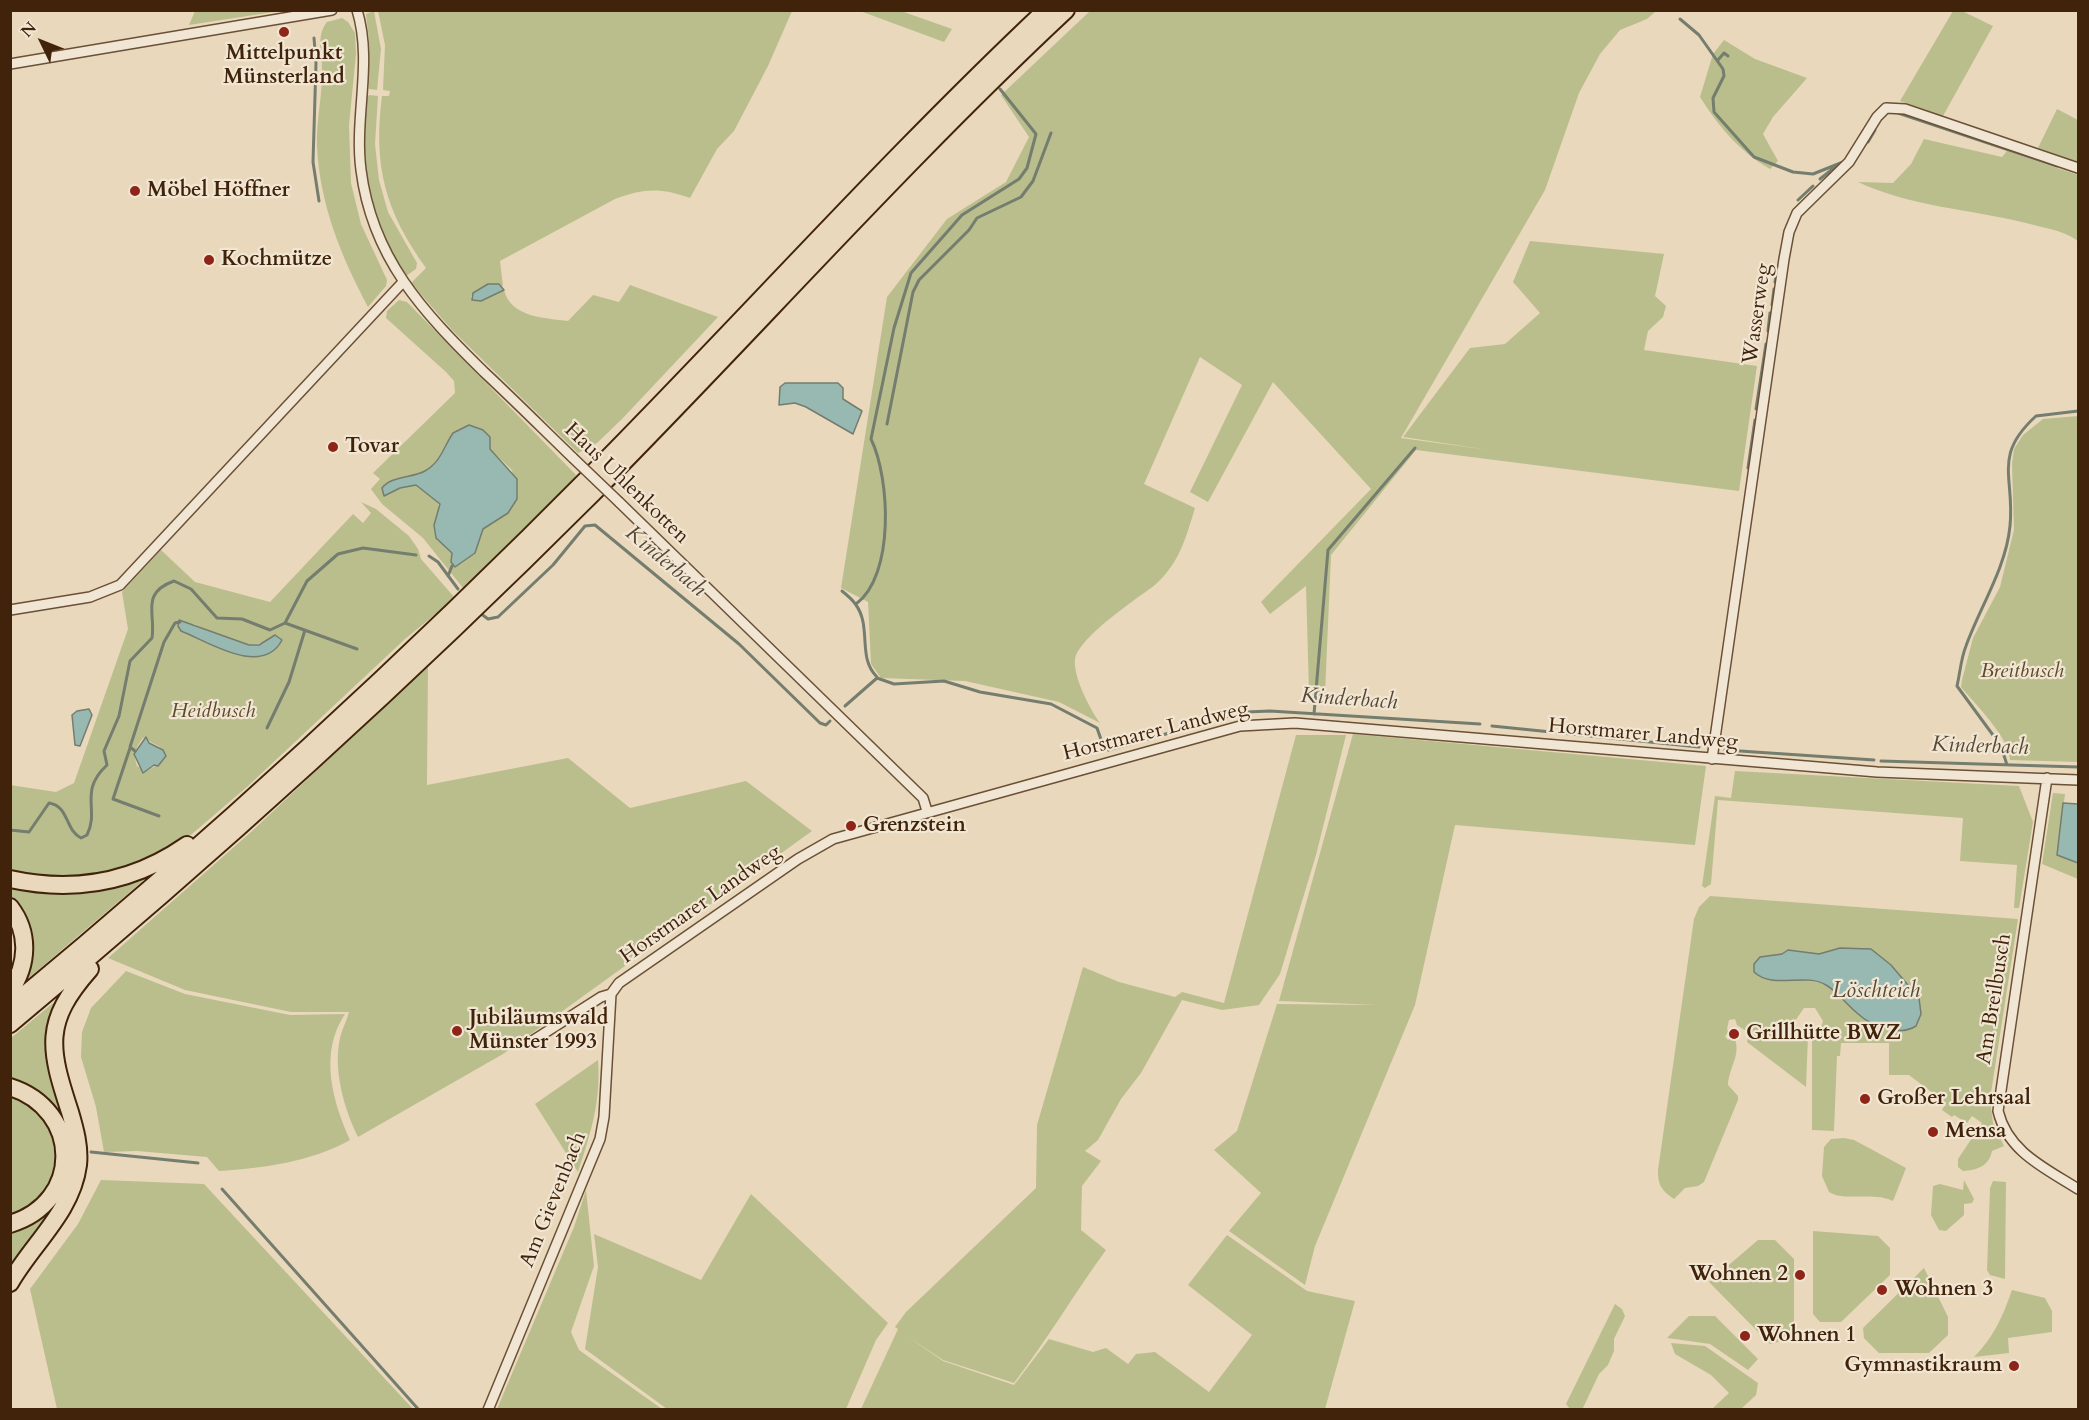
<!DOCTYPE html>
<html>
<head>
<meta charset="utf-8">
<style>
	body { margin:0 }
	#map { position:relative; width:2089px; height:1420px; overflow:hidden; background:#e9d8bb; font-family:Cardo,serif }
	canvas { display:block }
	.frame { position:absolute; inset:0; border:12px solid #40230a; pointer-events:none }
	.north { position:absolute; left:12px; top:12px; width:60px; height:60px; -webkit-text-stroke:4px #f1e6d3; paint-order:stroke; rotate:313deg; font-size:16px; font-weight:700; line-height:24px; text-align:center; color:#40230a }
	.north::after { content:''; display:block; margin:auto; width:21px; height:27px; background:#40230a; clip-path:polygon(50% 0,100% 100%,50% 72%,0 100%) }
</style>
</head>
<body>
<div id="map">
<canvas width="2089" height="1420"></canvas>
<div class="frame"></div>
<div class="north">N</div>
</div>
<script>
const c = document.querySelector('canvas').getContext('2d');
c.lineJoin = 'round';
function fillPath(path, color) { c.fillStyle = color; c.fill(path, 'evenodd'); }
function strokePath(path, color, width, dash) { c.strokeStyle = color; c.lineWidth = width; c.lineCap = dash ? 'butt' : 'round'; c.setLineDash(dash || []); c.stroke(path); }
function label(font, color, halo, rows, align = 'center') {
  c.font = font + ' Cardo,serif'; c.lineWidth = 4.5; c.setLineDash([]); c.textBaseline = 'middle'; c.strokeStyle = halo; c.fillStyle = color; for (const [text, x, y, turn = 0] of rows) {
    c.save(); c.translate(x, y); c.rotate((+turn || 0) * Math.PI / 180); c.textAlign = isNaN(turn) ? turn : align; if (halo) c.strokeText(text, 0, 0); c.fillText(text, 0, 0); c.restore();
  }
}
const green = new Path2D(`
	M195 11V10L280 11 189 25Z
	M374 11 381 49 377 90 369 89 368 83 369 40 366 14Z
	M378 11H792L768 66 734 131 717 149 690 198C661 188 645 188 615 199L500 261 503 286 488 284 471 296 473 301H481L504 290C511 318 546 318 568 321L593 295 619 302 630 285 718 317 622 419 597 443 578 453 452 330 411 283 426 268C385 211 373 166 382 96H389L390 91 383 90 385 45Z
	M860 11H901L952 29 944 42Z
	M1090 11H1656L1647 19 1620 30 1600 54 1579 93 1545 190 1401 438 1489 450 1403 437 1470 348 1505 344 1540 313 1513 282 1530 241 1664 254 1655 296 1666 306 1663 317 1648 331 1644 350 1757 366 1739 491 1416 450 1331 555 1325 694 1309 692 1306 586 1270 614 1261 602 1371 489 1273 382 1208 502 1190 492 1242 385 1200 357 1144 484 1195 508C1187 534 1181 558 1162 578 1154 587 1142 594 1133 601 1118 612 1078 641 1075 659 1073 677 1090 709 1100 723L1059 702 965 681 881 678 871 664 868 602 841 588 887 297 947 219 1006 182 1029 137 1001 95Z
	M1953 11H1962L1993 26 1943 116 1900 101Z
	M342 18 348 22 355 33 356 54 349 125 351 183 361 224 387 280 386 286 368 307C341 256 320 205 317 147 316 122 322 98 322 74 323 55 315 37 327 22Z
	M1724 40 1755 59 1807 78 1773 117 1763 134 1778 161 1770 169C1739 151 1719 127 1700 97L1713 54Z
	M369 95 378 96 375 144 379 180 388 212 417 263 416 269 406 276C399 271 396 260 392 253 366 204 361 152 366 98Z
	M2057 109 2078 120V163L2038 148Z
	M1924 139 2002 157 2007 151 2078 175V241C2063 230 2044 228 2026 223 1970 209 1911 207 1858 182L1893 183 1911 164Z
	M399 300 407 302 576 475 572 481 463 588 423 538 382 504 371 489 380 479 373 473 455 393 454 381 446 372 386 318 387 311ZM469 425 487 434 490 449 512 470 517 499 508 513 483 529 475 553 455 567 438 502 435 462 444 452 449 438Z
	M2078 416V762L2010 760C2010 738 1975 704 1961 687L1962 680 1973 638 2000 587 2014 530 2012 464 2014 449 2023 435 2043 419Z
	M361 502 376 509 409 536 418 549 421 559 455 598 405 639 248 786 185 840 124 871 59 879 11 871 10 785 56 792 74 783 128 629 122 592 161 550 195 582 270 602 353 514 363 523 371 513ZM194 624C217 635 249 657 272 636L275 649C242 667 212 643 181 631ZM143 738 160 747 166 756 161 763 146 771 137 766C133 754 136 747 143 738Z
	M428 666 427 785 568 758 630 808 746 781 812 831 503 1054 358 1137C344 1108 333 1071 340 1038 342 1029 347 1020 349 1012H291L185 990 108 958 251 832Z
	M1353 734 1706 766 1695 845 1455 825 1415 1005 1315 1246 1305 1285 1229 1231 1261 1193 1214 1150 1237 1131 1277 1004 1378 1005 1279 1001Z
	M1296 735H1346L1316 855 1280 974 1259 1005 1222 1010 1182 1000 1141 1073 1121 1099 1098 1140 1085 1151 1101 1161 1082 1186 1081 1230 1106 1250C1074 1294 1047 1340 1014 1383L943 1360 907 1336 943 1361 1014 1385 1049 1339 1093 1352 1106 1348 1128 1364 1136 1354 1155 1352 1209 1392 1252 1335 1188 1285 1227 1235 1307 1291 1355 1301 1325 1409H861L898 1329 895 1327 906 1312 1036 1188 1037 1125 1083 967 1119 982 1175 997 1182 992 1224 1003Z
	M1735 771 2019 786 2033 822 2019 908H2014L2017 865 1960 861 1963 818 1718 800 1711 884 1705 888 1702 886 1715 796 1731 798Z
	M2053 793 2065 794 2057 855 2078 863V879L2042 864Z
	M152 873 24 982 11 900V882Z
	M1710 896 2018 919 1990 1099 1993 1123 2004 1146 1992 1151C1989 1167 1976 1170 1963 1171L1958 1167V1159L1982 1123 1972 1116 1967 1123 1954 1115 1952 1117 1942 1110 1946 1103 1909 1075H1889V1043H1841L1840 1056H1837L1834 1131 1812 1130V1035L1820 1031 1823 1021 1815 1008H1804L1795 1021 1798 1031 1808 1035 1806 1087 1747 1042 1749 1033 1737 1025 1735 1019 1729 1020 1727 1029 1729 1032 1725 1036 1728 1040 1733 1035C1743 1053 1729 1066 1728 1085L1738 1096V1100L1704 1182 1698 1186 1685 1188 1674 1199C1661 1190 1658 1185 1658 1170L1694 919 1699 907Z
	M126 971 185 994 290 1015 345 1014C319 1053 332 1100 350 1140 311 1162 263 1168 219 1171L207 1157 137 1151 104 1152 96 1107 81 1057 82 1032 91 1008Z
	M59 998C29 1072 86 1109 72 1174 64 1212 29 1243 11 1276V1230C89 1210 88 1102 11 1081V1038Z
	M598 1060C601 1102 591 1132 578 1172L535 1104Z
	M11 1093 20 1096 54 1130 59 1162 47 1193 11 1219Z
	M1844 1138 1854 1140 1906 1168 1893 1201C1874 1191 1844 1202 1829 1192L1822 1176 1824 1147 1831 1139Z
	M101 1180 204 1184 413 1409H57L30 1289 78 1224Z
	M1964 1180 1974 1199 1972 1203 1964 1204V1215L1946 1231 1939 1230 1931 1215 1933 1186 1940 1184 1963 1190Z
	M1993 1181 2006 1182 2005 1279 1990 1275 1987 1270 1990 1188Z
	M586 1190 594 1266 571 1332 579 1350 662 1409H497L574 1227Z
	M751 1194 888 1323 876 1340 846 1409H667L585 1349 598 1267 594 1234 701 1280Z
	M1813 1231 1878 1236 1890 1248V1275L1841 1322H1820L1813 1314Z
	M1758 1240H1775L1794 1259V1327L1778 1342 1770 1344 1709 1282Z
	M1924 1268 1948 1317V1335L1929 1353H1879L1864 1338 1863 1328Z
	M2012 1290 2045 1298 2052 1311V1332L2008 1338 2009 1353 1974 1357C1994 1337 2003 1316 2012 1290Z
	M1615 1304 1622 1309 1625 1316 1614 1339V1351L1608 1365 1599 1374 1583 1408 1570 1409 1566 1404Z
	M1689 1316H1715L1758 1359 1748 1370 1710 1344 1667 1338Z
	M1671 1343 1705 1346 1758 1383 1756 1395 1741 1409H1712L1729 1393 1711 1375 1675 1354Z`);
const water = new Path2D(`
	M488 284H499L504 290 481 301 472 300 473 293Z
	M785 383H838L843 388V399L862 411 853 434 806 407 795 403 779 405 780 387Z
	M469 425 483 430 490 437V449L517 479V499L508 513 483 529 475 553 455 567 451 562 452 553 436 538 434 525 440 504 416 485 400 488 384 496 382 488C391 476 412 478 425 471 441 462 444 446 453 433Z
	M179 620 249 645H259L275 635 282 640C262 678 207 641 181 631L178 626Z
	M89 709 92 715 80 746 75 745 72 715 77 711Z
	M146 737 149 743 163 750 166 756 158 766 154 765 143 773 134 754Z
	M2063 803 2078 804V863L2057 855Z
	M1840 948 1871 949 1891 965 1919 998 1921 1014 1916 1026C1899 1037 1871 1026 1857 1013 1846 1004 1838 992 1826 985 1805 972 1773 990 1754 972V964L1760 957 1782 954 1788 950 1819 954Z`);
const stream = new Path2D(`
	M1680 19 1699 35 1723 69 1724 76 1713 98 1714 112 1754 157 1793 172 1813 174 1843 162
	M314 38 316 63 313 162 319 201
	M1718 60 1724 53 1728 56
	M1898 113 2057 166
	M1868 142 1875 130
	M1820 179 1835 167
	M1798 200 1813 186
	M1775 282 1777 270
	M1772 305 1774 289
	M1768 331 1770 313
	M1756 409 1766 344
	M887 424 913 292 919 280 969 230 977 218 1021 197 1033 181 1051 133
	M1748 468 1755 420
	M429 556 438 562 458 589
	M448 576 452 566
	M842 591C847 595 853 600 856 605 872 627 857 658 877 677
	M856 604C895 575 890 478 871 439L894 328 911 273 962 215 1019 179 1027 168 1036 134 1000 89
	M480 613 488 619 498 617 553 565 585 526 595 525 739 644 820 723 826 725 830 721
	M285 623 357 649
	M845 706 877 678 894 684 944 681 980 692 1051 704 1097 728 1104 748 1108 750 1209 722
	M1314 714 1328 550 1415 448
	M1217 719 1246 712 1270 711 1480 724
	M1492 726 1699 747
	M267 728 289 682 305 630
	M130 748 113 799 159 816
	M1725 750 1874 760
	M135 751 130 747 164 642 175 623 180 622
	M1881 761 2078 767
	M2007 765 2001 746 1957 686C1960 673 1961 658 1966 646 1980 607 2006 568 2010 526 2015 477 1992 456 2036 416L2078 411
	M10 830 29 832 49 803C69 806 65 830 81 838L87 835C100 809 78 792 107 765L104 751 119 716 130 661 152 638C156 614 140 593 174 581L191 589 217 618 242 619 270 630 285 623 307 581 338 554 363 548 416 555
	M91 1152 198 1163
	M222 1189 419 1410`);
const street = new Path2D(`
	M357 10C373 62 354 117 361 170 372 258 423 312 484 372 514 400 543 429 573 458
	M10 64 332 10
	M619 502 923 798 927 811
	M10 610 90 597 120 585 403 282
	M1712 759 1784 259 1789 232 1797 213 1849 162 1877 117 1886 108 1905 109 2078 168
	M2047 778 1998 1111C2008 1152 2045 1168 2078 1189
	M529 1043 601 997 611 994 619 983 798 859 833 839 1240 726 1295 723 1877 772 2078 780
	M488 1410 600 1139 604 1117 611 994`);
const highway = new Path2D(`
	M10 879C74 893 134 882 187 845
	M10 907C30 933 28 965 10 991
	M10 1007C216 837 413 655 601 465 750 314 892 155 1046 10
	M10 1024C212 856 406 680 592 494 751 334 901 164 1066 10
	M10 1087C82 1110 83 1202 10 1224
	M10 1283C32 1244 72 1212 78 1165 80 1147 75 1129 70 1112 49 1048 43 1022 90 969`);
const streetBridge = new Path2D(`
	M573 458 619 502`);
const markers = [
	[284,32,6,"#8f2418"],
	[135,191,6,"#8f2418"],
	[209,260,6,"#8f2418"],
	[333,447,6,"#8f2418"],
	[851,826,6,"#8f2418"],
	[457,1031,6,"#8f2418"],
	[1734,1034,6,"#8f2418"],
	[1865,1099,6,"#8f2418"],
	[1933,1132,6,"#8f2418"],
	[1800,1275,6,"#8f2418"],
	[1882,1290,6,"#8f2418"],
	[1745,1336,6,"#8f2418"],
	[2014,1366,6,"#8f2418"]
];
const poiNames = [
	["Mittelpunkt",284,54,"center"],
	["Münsterland",284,78,"center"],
	["Möbel Höffner",147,191],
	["Kochmütze",221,260],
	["Tovar",345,447],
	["Grenzstein",863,826],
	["Jubiläumswald",469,1019],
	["Münster 1993",469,1043],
	["Grillhütte BWZ",1746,1034],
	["Großer Lehrsaal",1877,1099],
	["Mensa",1945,1132],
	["Wohnen 2",1788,1275,"right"],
	["Wohnen 3",1894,1290],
	["Wohnen 1",1757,1336],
	["Gymnastikraum",2002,1366,"right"]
];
const streetNames = [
	["Wasserweg",1758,314,-82],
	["Haus Uhlenkotten",626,484,44],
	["Horstmarer Landweg",1156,732,-14],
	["Horstmarer Landweg",1643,735,5],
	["Horstmarer Landweg",701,905,-35],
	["Am Breilbusch",1995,999,-81],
	["Am Gievenbach",554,1200,-68]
];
const parkNames = [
	["Breitbusch",2022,672],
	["Heidbusch",213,712]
];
const waterNames = [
	["Kinderbach",665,562,40],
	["Kinderbach",1349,700,4],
	["Kinderbach",1980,747,2],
	["Löschteich",1876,992]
];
fillPath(green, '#babe8d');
fillPath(water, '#97b9b1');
strokePath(water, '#747d6e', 1.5);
strokePath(stream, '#747d6e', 3);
strokePath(street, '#6a5036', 12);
strokePath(highway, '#40230a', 20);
strokePath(street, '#f1e6d3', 9);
strokePath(highway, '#e9d8bb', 16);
strokePath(streetBridge, '#6a5036', 12, []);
strokePath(streetBridge, '#f1e6d3', 9);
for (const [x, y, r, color] of markers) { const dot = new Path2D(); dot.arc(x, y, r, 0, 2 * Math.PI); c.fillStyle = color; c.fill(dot); strokePath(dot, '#f1e6d3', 2); }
label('bold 21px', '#40230a', '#f1e6d3', poiNames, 'left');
label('21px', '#40230a', '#f1e6d3', streetNames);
label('italic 21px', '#5e4a2b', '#f1e6d3', parkNames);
label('italic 22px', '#564834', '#f1e6d3', waterNames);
</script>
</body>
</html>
